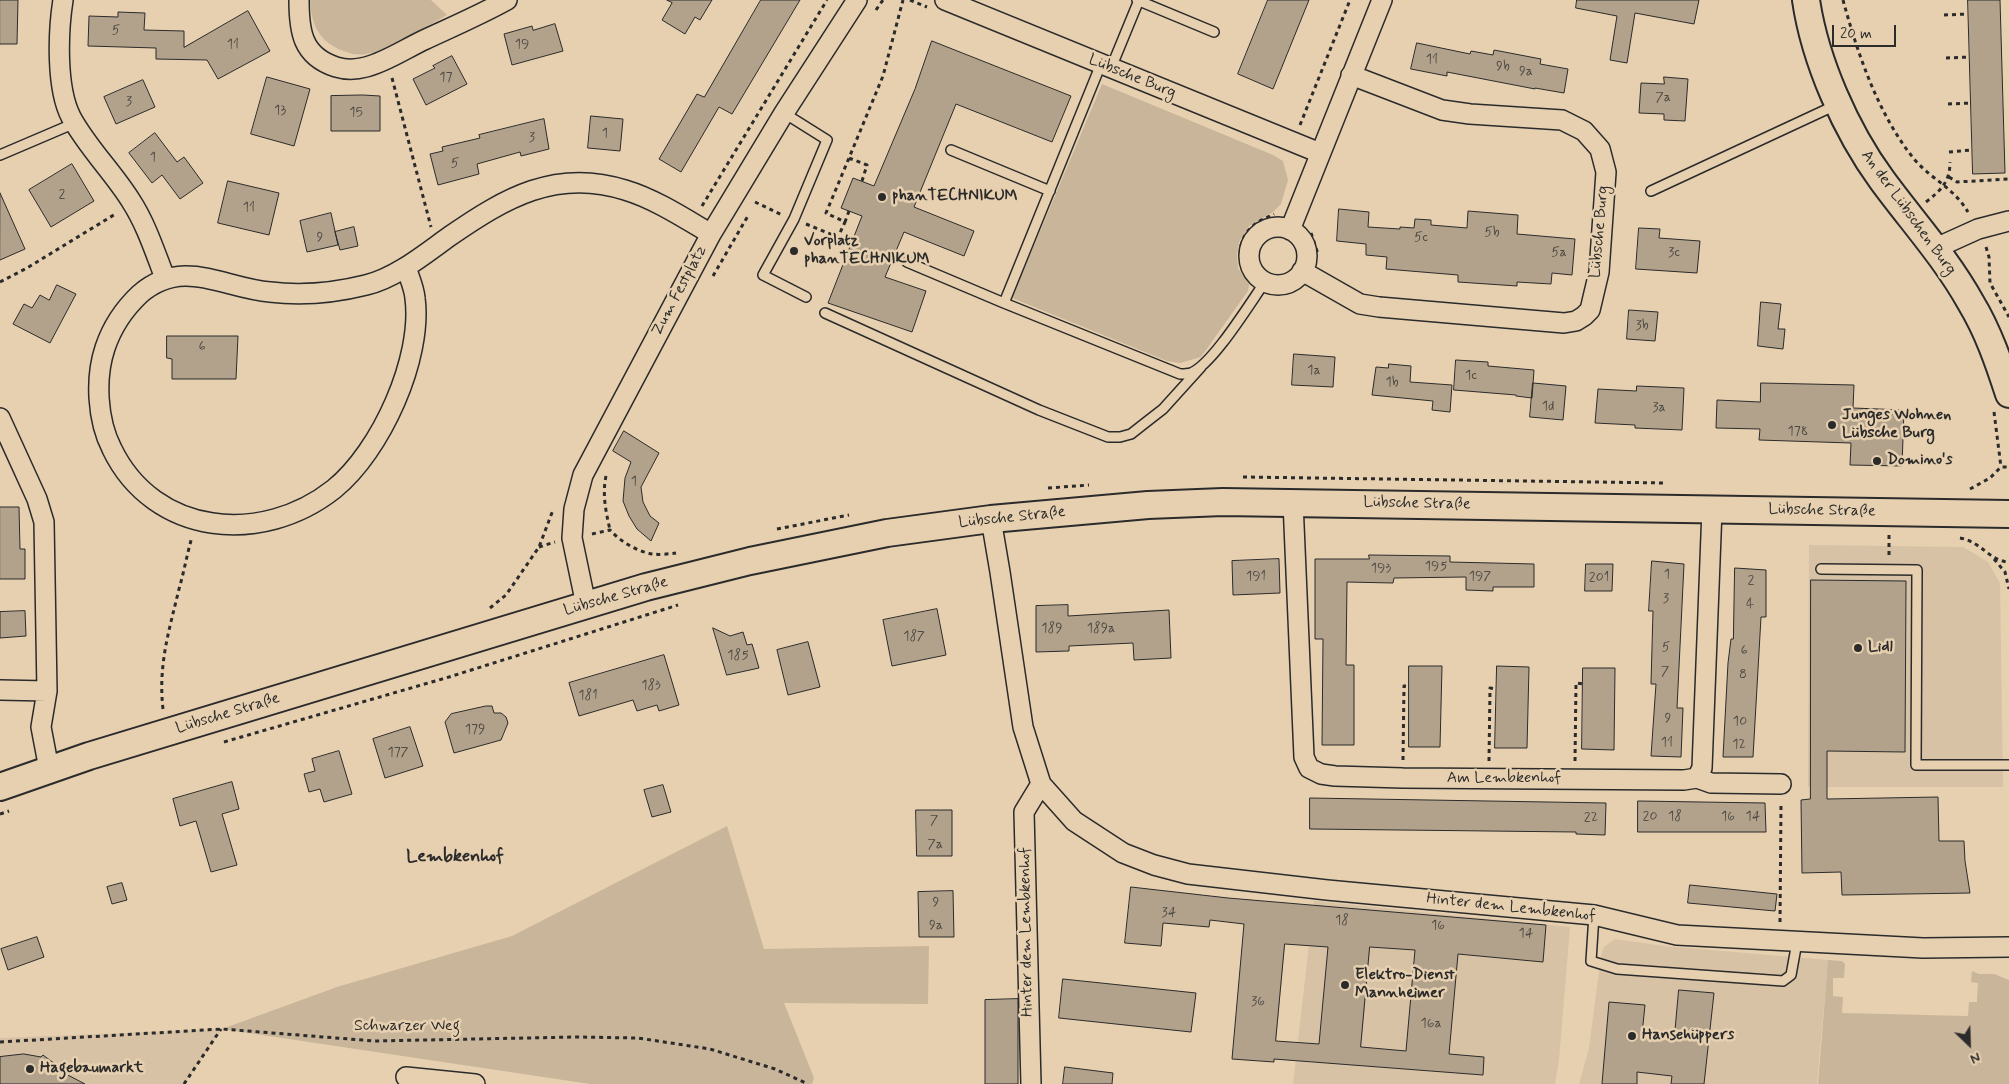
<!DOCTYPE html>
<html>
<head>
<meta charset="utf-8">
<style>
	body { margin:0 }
	#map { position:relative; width:2009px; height:1084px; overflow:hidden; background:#e7d0b0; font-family:Mynerve,sans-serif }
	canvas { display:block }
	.north { position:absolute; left:1944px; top:1019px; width:50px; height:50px; -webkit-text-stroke:4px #e7d0b0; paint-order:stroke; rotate:156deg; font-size:14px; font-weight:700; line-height:20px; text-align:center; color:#2b2b2b }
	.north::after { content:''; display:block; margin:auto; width:18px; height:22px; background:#2b2b2b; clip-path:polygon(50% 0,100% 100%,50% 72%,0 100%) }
	.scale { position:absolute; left:1832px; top:25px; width:64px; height:22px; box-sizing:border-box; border:2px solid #2b2b2b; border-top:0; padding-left:6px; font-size:15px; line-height:18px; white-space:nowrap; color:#2b2b2b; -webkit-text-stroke:4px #e7d0b0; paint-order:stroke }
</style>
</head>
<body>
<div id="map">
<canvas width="2009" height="1084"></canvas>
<div class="north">N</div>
<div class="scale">20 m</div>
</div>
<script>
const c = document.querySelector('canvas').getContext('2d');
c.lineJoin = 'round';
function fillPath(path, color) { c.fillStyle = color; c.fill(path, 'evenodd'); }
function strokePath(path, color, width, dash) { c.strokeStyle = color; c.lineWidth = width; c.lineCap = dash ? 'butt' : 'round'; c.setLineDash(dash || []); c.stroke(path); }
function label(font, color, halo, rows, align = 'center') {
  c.font = font + ' Mynerve,sans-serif'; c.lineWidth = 5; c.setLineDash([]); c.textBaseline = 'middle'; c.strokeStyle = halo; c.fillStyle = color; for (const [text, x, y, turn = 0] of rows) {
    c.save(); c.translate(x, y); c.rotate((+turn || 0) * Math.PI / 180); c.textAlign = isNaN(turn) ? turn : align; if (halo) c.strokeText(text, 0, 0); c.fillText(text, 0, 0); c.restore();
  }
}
const built = new Path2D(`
	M1809 545 1963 547 1988 562 2000 583 2003 787H1808Z
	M1314 901 1570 927 1559 1060 1555 1084H1293Z
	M1615 939 1664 946 1828 960 1817 1084H1579L1589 1048 1601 956 1604 947Z
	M222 1029 184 1084H0V1038Z`);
const green = new Path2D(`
	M310 0H431L447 15C428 25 386 52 366 54 355 56 343 52 333 46 316 36 311 19 310 0Z
	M1102 84 1273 155 1283 161 1288 180 1281 204 1273 212 1249 226 1239 242 1237 254 1238 268 1249 284 1248 291 1201 357 1180 363 1167 361 1012 298Z
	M727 826 764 949 929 946 928 1004 784 1003 814 1078 812 1084H590L222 1029 337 987 512 936Z
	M1828 960 1842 961 1845 964 1844 978H1833V996L1843 997 1842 1013 1968 1016 1969 1002H1977L1978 983 1971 982 1972 971 1979 974H1994L2009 980V1084H1818Z`);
const building = new Path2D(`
	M0 0H18L17 44H0Z
	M667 0H712L700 20 695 17 685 34 662 20 672 3Z
	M761 0H800L732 114 719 107 681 172 659 159 697 94 704 97Z
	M1268 0H1309L1273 89 1238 74Z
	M1577 0H1699L1694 24 1635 13 1627 63 1610 60 1617 16 1576 8Z
	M1968 0H2000L2005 173 1973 174Z
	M248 11 270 51 218 79 207 60 156 59V48L88 46 89 16 118 17V12L145 13 144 30 184 31V47Z
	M555 24 563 51 512 65 504 34 532 26 533 30Z
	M932 41 1071 96 1052 142 956 104 914 207 974 231 964 256 904 232 885 277 926 291 912 332 828 303 862 216 841 208 853 178 874 186 915 89Z
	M1417 43 1470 54 1471 51 1493 55 1494 50 1541 59 1540 64 1568 69 1564 93 1535 88V89L1447 72V76L1411 69Z
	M452 56 467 84 426 105 413 79 435 68 433 66Z
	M267 77 310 89 294 146 251 134Z
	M1664 77 1688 79 1685 121 1664 120V114L1639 113 1641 83 1664 84Z
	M143 80 155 107 116 124 104 97Z
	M363 95 380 96V131H331V96Z
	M591 116 623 119 620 151 588 148Z
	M544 119 549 149 521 156 520 152 477 164 479 174 438 185 430 154 443 151 442 147 480 138 479 135Z
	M155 133 177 162 184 157 203 183 180 199 162 175 152 183 129 153Z
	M72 164 94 201 51 227 29 190Z
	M228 181 279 193 269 235 218 223Z
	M0 193 25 249 0 260Z
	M1339 209 1369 212 1368 227 1400 229V227L1414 228 1415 219 1431 220V225L1467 228 1468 211 1518 215 1517 234 1575 239 1572 275 1552 273 1551 284 1517 282V286L1458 282V275L1386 269 1387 257 1366 255V244L1337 241Z
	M331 213 338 245 307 252 300 221Z
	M354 227 358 246 340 250 335 232Z
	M1639 228 1660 229 1659 238 1700 241 1697 273 1636 269Z
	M57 285 76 294 50 343 13 324 24 304 32 308 40 295 49 300Z
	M1761 302 1781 304 1778 329H1785L1783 349 1758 346Z
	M1629 310 1658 312 1655 341 1627 339Z
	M167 336H238L236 379H172V359L167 358Z
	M1294 354 1335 357 1333 387 1292 385Z
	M1456 360 1488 362V366L1534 370 1532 398 1516 396V395L1454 390Z
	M1389 364 1411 366 1410 382 1452 385 1450 412 1432 410 1433 401 1372 395 1376 367 1388 368Z
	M1533 383 1566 386 1563 420 1530 417Z
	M1761 383 1854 385 1853 408 1904 410 1902 466 1850 465 1851 443 1759 440 1760 429 1716 428 1717 400 1760 402Z
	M1637 386 1684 388 1682 430 1635 428V425L1595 423 1598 389 1636 391Z
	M624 431 659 453 641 487 643 502 650 516 659 523 651 541 637 529 629 516 623 501 625 478 631 462 613 451Z
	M0 507H19L20 549H25V579H0Z
	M1369 555 1450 556V562L1534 564V587H1493V591L1466 590V577L1394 578 1393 583 1347 582 1346 665H1354V745H1322L1323 639H1315V559H1369Z
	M1279 559 1280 593 1233 595 1232 561Z
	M1652 561 1684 564 1677 708H1683L1681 757 1651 756 1656 684H1651L1653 611H1649Z
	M1586 564H1613L1612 591H1585Z
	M1735 568 1766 570V617H1761L1753 757H1723L1728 663 1731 639H1733Z
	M1811 580 1906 581 1905 752 1827 751V799L1938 797 1939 841H1964L1965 861 1970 893 1842 895 1841 872 1802 873 1801 800 1810 799Z
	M1068 605V616L1169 610 1171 658 1134 660 1133 643 1069 646V651L1036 652V606Z
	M937 609 946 655 892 666 883 620Z
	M25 611 26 636 0 638V612Z
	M713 628 730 636 743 632 747 645 752 644 759 668 727 675Z
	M808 642 820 687 788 695 777 650Z
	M664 655 679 705 659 711 657 705 637 711 633 700 579 716 569 683Z
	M1409 666H1442L1440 747H1409Z
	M1497 666 1529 667 1527 748H1495Z
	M1583 668H1615L1614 750 1582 749Z
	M486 706H492L494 713H501L506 717 508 723 501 740 454 753 445 722 451 714Z
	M410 727 423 766 385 778 373 739Z
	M339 751 352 794 324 802 320 789 309 792 304 774 315 771 312 759Z
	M232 782 239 809 222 814 237 865 211 872 196 821 180 826 173 799Z
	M663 785 671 812 652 817 644 790Z
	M1310 798 1606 803 1605 835 1576 834V832L1310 829Z
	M1638 801 1765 803 1766 832H1638Z
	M916 810H952V856H917Z
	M122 883 127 900 112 904 107 887Z
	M1690 885 1777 894 1775 911 1688 903Z
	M1131 887 1228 898 1546 925 1543 962 1458 954 1449 1054 1484 1057 1483 1075 1274 1059V1062L1232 1059 1244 924 1210 920 1209 927 1163 923 1161 946 1125 943ZM1285 944 1328 947 1319 1044 1276 1041ZM1370 947 1415 950 1406 1051 1361 1047Z
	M953 891 954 937H919L918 892Z
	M37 937 44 957 8 970 1 949Z
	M1063 979 1196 993 1191 1032 1059 1018Z
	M1679 990 1714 993 1704 1084H1671L1672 1076 1637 1072V1084H1602L1609 1002 1645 1005 1642 1034 1674 1037Z
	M1018 999V1084H985V1000Z
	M24 1054 41 1057 43 1055 63 1070 62 1072 85 1084H0V1057Z
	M1065 1067 1113 1073 1112 1084H1063Z`);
const path = new Path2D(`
	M910 0 927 7
	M1843 0C1858 55 1878 114 1914 159 1932 180 1953 187 1968 212
	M876 10 883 0
	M1944 15 1968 14
	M1946 58 1969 57
	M392 78 431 227
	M1948 104 1971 103
	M1300 125 1350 0
	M1949 152 1972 150
	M1949 177 1957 182 2009 179
	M862 181 867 165 849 158 883 76 903 0
	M755 202 782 215
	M1926 202C1941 190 1950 182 1950 162
	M702 206 827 0
	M849 211 845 222 826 213 849 158
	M806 224 838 237 845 222
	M1311 233 1318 254
	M1986 247 1989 257 1990 283 2009 317
	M713 276 749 214
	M1247 277C1236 261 1238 238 1253 226 1259 220 1267 218 1274 214
	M0 282 27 268 117 213
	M1994 412 2001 467
	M606 476C602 495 606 512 610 530
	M1243 477 1666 483
	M1048 488 1089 485
	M1970 489 1990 478 2001 467H2009
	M777 529 849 515
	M592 534 610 530C620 541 636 551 652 554 659 555 668 554 676 553
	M1889 535V557
	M1960 538C1982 542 1989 561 2009 562
	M539 547 555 542
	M1994 559 2005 572 2009 589
	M490 608 506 595 539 547 553 510
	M163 709C158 665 169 631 179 589 184 572 187 554 192 537
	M224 742 449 677 678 605
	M1403 760 1404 686H1409
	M1489 761 1490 688 1496 689
	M1575 761 1576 683 1583 684
	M0 814 9 811
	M1780 922 1781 804
	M0 1042 222 1029 375 1041 576 1037 638 1038 710 1049 775 1069 808 1084
	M184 1084 221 1029`);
const lane = new Path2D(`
	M1137 0 1214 32
	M1111 68 1139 0
	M784 113 827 140 794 219 763 275 806 297
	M951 150 1050 191
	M0 155 75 123
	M1651 191 1836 105
	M907 262 1004 303 1101 64
	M1004 303 1180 374C1183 374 1188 374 1191 373 1213 364 1250 303 1265 282
	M825 313 1039 410 1108 437H1120L1131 434 1145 423 1163 409 1201 367
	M1821 569 1917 570 1916 765H2009
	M1594 915 1591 961 1617 969 1783 981 1791 975 1797 942`);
const street = new Path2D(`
	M63 0C58 32 56 88 71 117 87 147 113 172 131 201 146 224 155 252 165 278
	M299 0C299 31 302 56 336 67 346 70 355 70 366 67 386 62 405 49 424 40 452 27 480 15 507 0
	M945 0 1320 153
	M1249 256a29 29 0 1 1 58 0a29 29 0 1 1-58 0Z
	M1290 230 1382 0
	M1936 248 1978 229 2009 221
	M406 267C409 277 414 287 415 298 423 358 381 451 334 489 262 546 154 536 112 449 97 420 95 378 105 348 112 327 124 309 140 294 183 257 223 288 270 292 303 296 334 293 366 285 396 278 426 253 450 236 505 198 556 168 625 190 655 199 684 218 711 234
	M1302 271 1360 304 1379 307 1564 323 1576 321 1584 316 1590 310 1599 272 1606 172 1600 149 1584 131 1562 120 1470 114 1442 110 1351 75
	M0 418 37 499 44 522 47 691 41 727 49 769
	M1293 502 1304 757 1309 768 1321 774 1335 776 1403 778 1684 780 1697 778 1711 783 1781 784
	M991 519 1000 572 1023 727 1041 784 1024 812 1031 1084
	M586 605 572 538 574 509 583 475 711 234 784 113 857 0
	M0 690 47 691
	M1697 778 1702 768 1712 509
	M1041 784 1074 821 1123 853 1154 865 1188 874 1327 890 1594 915 1677 935 1923 948 2009 947
	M406 1077 475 1084`);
const secondary = new Path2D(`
	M1806 0C1815 61 1846 131 1882 180 1912 221 1946 258 1971 303 1988 331 1999 363 2009 394
	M0 787 89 756 646 587 750 561 887 533 991 519 1148 505 1223 502 2009 514`);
const markers = [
	[882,197,5,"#2b2b2b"],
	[794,251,5,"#2b2b2b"],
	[1832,425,5,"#2b2b2b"],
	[1877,461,5,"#2b2b2b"],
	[1858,648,5,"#2b2b2b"],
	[1345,985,5,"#2b2b2b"],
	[1632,1036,5,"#2b2b2b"],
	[30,1069,5,"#2b2b2b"]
];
const numberNames = [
	["5",116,31],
	["11",233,45],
	["19",522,45],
	["11",1432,60],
	["9b",1503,67],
	["9a",1526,72],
	["17",446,78],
	["7a",1663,98],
	["3",129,102],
	["13",280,111],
	["15",356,113],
	["1",605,134],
	["3",532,138],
	["1",153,158],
	["5",455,164],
	["2",62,195],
	["11",249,208],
	["5b",1492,233],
	["9",320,238],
	["5c",1421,238],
	["5a",1559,253],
	["3c",1674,253],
	["3b",1642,326],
	["6",202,347],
	["1a",1314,371],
	["1c",1471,376],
	["1b",1392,383],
	["1d",1548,407],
	["3a",1659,408],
	["178",1798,432],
	["1",634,482],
	["195",1436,567],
	["193",1381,569],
	["1",1667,575],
	["191",1256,577],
	["197",1480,577],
	["201",1599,578],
	["2",1751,581],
	["3",1666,599],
	["4",1750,605],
	["189",1052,629],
	["189a",1101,629],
	["187",914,637],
	["5",1666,648],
	["6",1744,651],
	["185",738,656],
	["7",1665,672],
	["8",1743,675],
	["183",651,686],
	["181",588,696],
	["9",1668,719],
	["10",1740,722],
	["179",475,730],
	["11",1667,743],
	["12",1739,745],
	["177",398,753],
	["20",1650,817],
	["18",1675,817],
	["16",1728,817],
	["14",1753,817],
	["22",1591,818],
	["7",934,821],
	["7a",935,845],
	["9",936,903],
	["34",1169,913],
	["18",1342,921],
	["9a",936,926],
	["16",1438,926],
	["14",1526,934],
	["36",1258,1002],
	["16a",1431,1024]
];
const streetNames = [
	["Lübsche Burg",1132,77,22],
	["An der Lübschen Burg",1908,213,54],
	["Lübsche Burg",1600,232,-85],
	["Zum Festplatz",680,291,-62],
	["Lübsche Straße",1417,504,1],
	["Lübsche Straße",1822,511,1],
	["Lübsche Straße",1012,518,-6],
	["Lübsche Straße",616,597,-16],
	["Lübsche Straße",228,714,-17],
	["Am Lembkenhof",1504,779],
	["Hinter dem Lembkenhof",1511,908,6],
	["Hinter dem Lembkenhof",1027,932,-91],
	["Schwarzer Weg",407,1027]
];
const poiNames = [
	["phanTECHNIKUM",892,197],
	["Vorplatz",804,242],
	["phanTECHNIKUM",804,260],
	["Junges Wohnen",1842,416],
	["Lübsche Burg",1842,434],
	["Domino's",1887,461],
	["Lidl",1868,648],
	["Elektro-Dienst",1355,976],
	["Mannheimer",1355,994],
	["Hansehüppers",1642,1036],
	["Hagebaumarkt",40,1069]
];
const neighbourhoodNames = [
	["Lembkenhof",455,857]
];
fillPath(built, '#d7c2a5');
fillPath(green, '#c8b59a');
fillPath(building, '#b2a28b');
strokePath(building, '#2b2b2b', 1);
strokePath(lane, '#2b2b2b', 12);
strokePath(street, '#2b2b2b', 22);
strokePath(secondary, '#2b2b2b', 30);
strokePath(path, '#2b2b2b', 3, [4, 4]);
strokePath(lane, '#e7d0b0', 9);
strokePath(street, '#e7d0b0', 19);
strokePath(secondary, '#e7d0b0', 26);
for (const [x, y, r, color] of markers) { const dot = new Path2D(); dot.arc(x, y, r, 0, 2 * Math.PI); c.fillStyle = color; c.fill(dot); strokePath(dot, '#e7d0b0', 2); }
label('14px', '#4d4943', null, numberNames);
label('16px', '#2b2b2b', '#e7d0b0', streetNames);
label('bold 16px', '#2b2b2b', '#e7d0b0', poiNames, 'left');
label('bold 18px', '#2b2b2b', '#e7d0b0', neighbourhoodNames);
</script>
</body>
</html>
